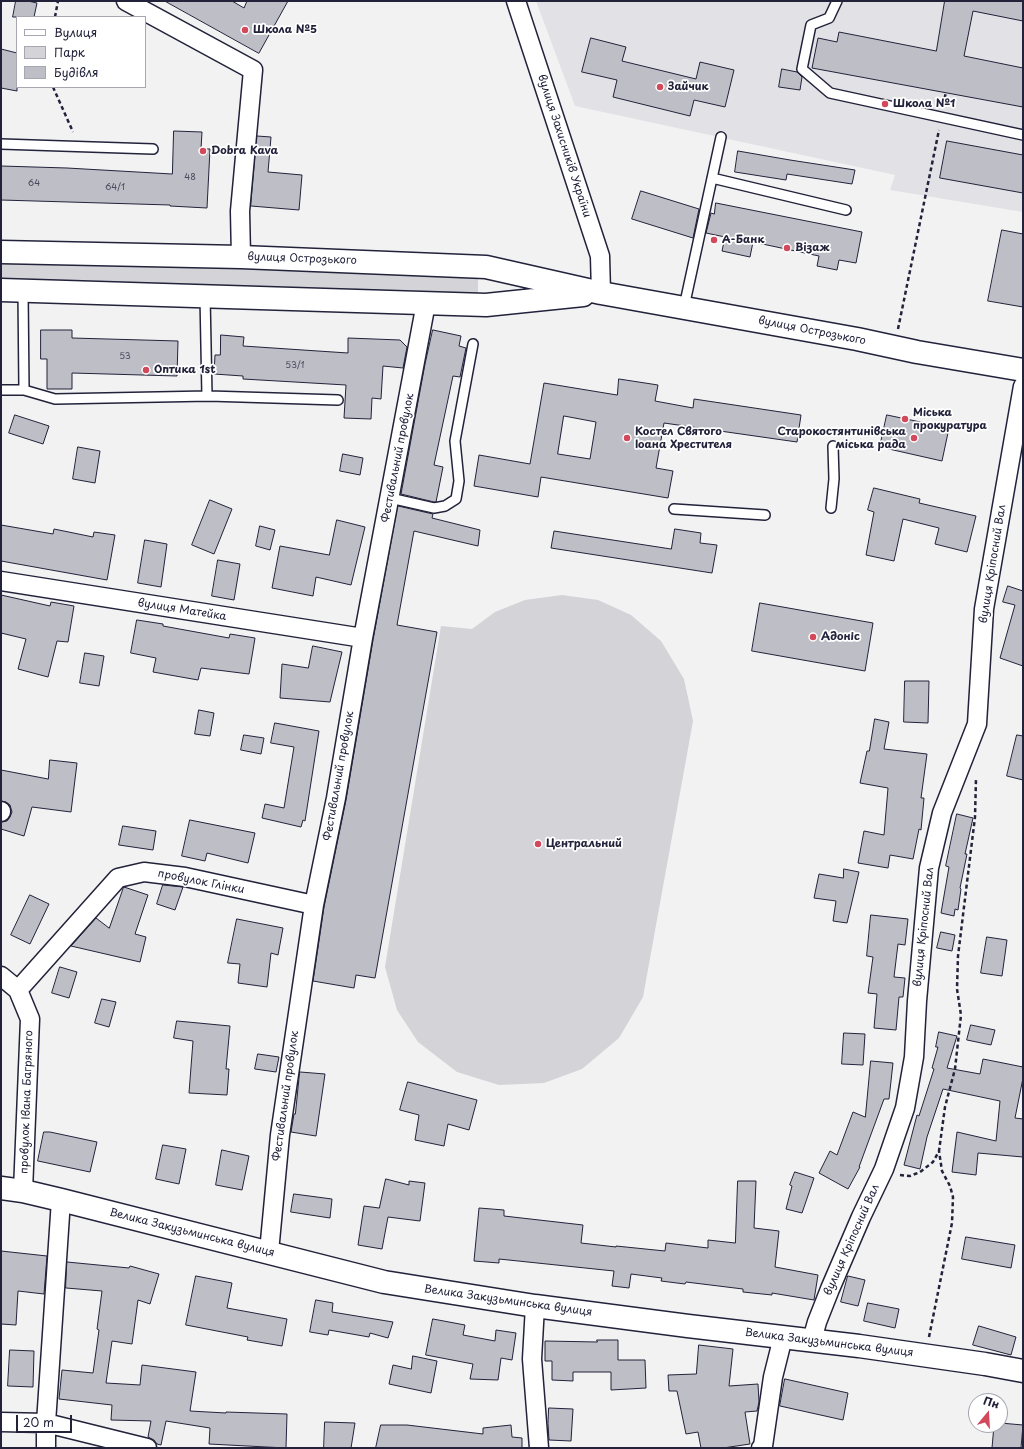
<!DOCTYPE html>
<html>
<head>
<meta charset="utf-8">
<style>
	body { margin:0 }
	#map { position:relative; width:1024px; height:1449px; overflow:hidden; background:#f2f2f3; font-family:"Playpen Sans",sans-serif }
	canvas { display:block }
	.frame { position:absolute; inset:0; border:2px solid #22223b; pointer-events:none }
	.legend { position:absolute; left:16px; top:16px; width:130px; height:72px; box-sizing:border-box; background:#fff; border:1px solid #a7a7b1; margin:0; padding:5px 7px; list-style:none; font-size:12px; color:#22223b }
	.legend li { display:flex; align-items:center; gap:8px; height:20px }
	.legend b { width:20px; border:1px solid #a7a7b1 }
	.north { position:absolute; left:968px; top:1393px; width:40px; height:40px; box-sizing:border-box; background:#fff; border:1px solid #a7a7b1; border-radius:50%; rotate:18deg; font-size:11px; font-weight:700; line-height:16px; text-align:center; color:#22223b }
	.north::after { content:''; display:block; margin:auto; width:14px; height:18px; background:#d1495b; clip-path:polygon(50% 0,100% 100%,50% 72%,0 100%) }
	.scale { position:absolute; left:16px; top:1415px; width:56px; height:18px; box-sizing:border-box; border:2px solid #22223b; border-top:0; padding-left:5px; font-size:12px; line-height:14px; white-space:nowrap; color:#22223b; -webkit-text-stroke:3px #fff; paint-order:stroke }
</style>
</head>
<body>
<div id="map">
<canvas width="1024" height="1449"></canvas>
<div class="frame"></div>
<ul class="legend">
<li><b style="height:5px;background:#fff"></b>Вулиця</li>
<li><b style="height:11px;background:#d3d3d8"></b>Парк</li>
<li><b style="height:11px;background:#bebec6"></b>Будівля</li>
</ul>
<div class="north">Пн</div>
<div class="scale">20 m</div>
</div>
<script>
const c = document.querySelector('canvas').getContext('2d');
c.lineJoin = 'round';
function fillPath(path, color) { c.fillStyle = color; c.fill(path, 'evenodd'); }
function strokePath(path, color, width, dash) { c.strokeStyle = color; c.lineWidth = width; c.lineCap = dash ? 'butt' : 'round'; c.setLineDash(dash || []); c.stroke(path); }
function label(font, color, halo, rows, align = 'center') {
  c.font = font + ' "Playpen Sans",sans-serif'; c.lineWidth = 3.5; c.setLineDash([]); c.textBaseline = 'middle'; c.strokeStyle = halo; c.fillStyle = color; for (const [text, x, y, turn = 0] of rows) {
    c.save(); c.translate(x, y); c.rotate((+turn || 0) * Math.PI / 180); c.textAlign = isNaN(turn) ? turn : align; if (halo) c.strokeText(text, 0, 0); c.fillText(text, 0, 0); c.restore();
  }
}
const built = new Path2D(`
	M536 1H1023V212L890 190 895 175 575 106Z`);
const green = new Path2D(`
	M1 259 478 271V295L1 280Z
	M562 595 598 600 631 615 661 641 684 679 693 721 643 997 619 1038 582 1069 544 1083 499 1085 457 1072 418 1042 397 1010 385 967 441 626 472 629 495 612 525 600Z`);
const building = new Path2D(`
	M16 1H28L37 3 34 17H13Z
	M165 1H232L244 8 247 1H288L259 53Z
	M945 1H1023V21L973 11 964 56 1023 68V107L812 68 818 38 837 42 839 32 936 51Z
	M591 38 626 47 622 61 696 79 700 62 734 70 725 107 694 100 690 116 613 97 617 80 582 72Z
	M1 49 17 53V91L1 88Z
	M782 69 797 72 802 77 800 90 779 87Z
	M174 131 202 132 201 149H210L207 208 170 206V205L1 200V166L67 168 172 174Z
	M257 136 271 137 268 172 302 175 299 210 251 206Z
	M947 141 1023 155V193L940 178Z
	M738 151 790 160 855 170 852 184 787 174 786 180 735 172Z
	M641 191 699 209 693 238 632 219Z
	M716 203 862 232 856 263 839 260 837 270 817 266 819 256 753 242 750 257 722 251 725 237 706 233 711 213 714 214Z
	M1002 230 1023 234V307L988 301Z
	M41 330H72V338L178 341 177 376 72 373V389H47V359H41Z
	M433 330 461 336 459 346 466 348 460 377 453 376 434 465 443 467 436 502H434L401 494 425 364Z
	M221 335 244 337 243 346 348 353V338L400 340 407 347 403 368 383 366 381 399 372 398 371 419 344 418 346 385 243 379V376L214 374 215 355H220Z
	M619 379 658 385 655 401 693 408 694 399 801 415 797 442 664 423 656 468 673 471 668 498 541 477 538 497 474 486 479 455 530 464 544 383 617 395ZM564 416 596 422 590 459 558 454Z
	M15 415 49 426 43 444 9 433Z
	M887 415 949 428 942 461 880 447Z
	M78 447 100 451 95 483 73 479Z
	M343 454 363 458 360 475 340 471Z
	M874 488 920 499 919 503 976 516 967 552 935 544 939 528 903 519 894 561 866 555 874 512 868 510Z
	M210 500 232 509 214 554 192 545Z
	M398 506 433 514 432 518 480 530 478 546 414 531 397 625 437 632 375 978 356 975 354 988 313 981 324 907 346 800 373 640Z
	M337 520 365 527 351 585 316 577 313 596 272 588 280 546 329 555Z
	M1 525 53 534 54 529 93 537 94 532 115 535 107 580 1 561Z
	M260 526 275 530 270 550 256 546Z
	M675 529 701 533 700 543 717 545 712 573 551 548 554 531 671 549Z
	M145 540 167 544 161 587 138 583Z
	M218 560 240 564 234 600 212 596Z
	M1008 586 1023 591V666L1000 658 1015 605 1003 602Z
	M1 595 50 606 51 602 74 606 68 642 57 641 48 677 18 669 26 639 1 633Z
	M760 603 873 623 865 671 752 651Z
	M137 620 163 624V626L229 638 230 634 255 638 249 674 201 668 198 680 153 672 156 658 131 653Z
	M313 646 342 652 330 702 280 698 282 664 308 668Z
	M85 653 104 656 99 686 80 683Z
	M905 681H929L928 723 904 722Z
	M199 710 214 713 210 736 195 734Z
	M875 719 889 722 884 749 927 754 921 798H924L921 830 919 829 913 859 890 855 888 868 858 863 864 831 884 835 888 788 860 783 867 751H869Z
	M275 723 319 731 305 821 303 820 301 827 262 818 265 804 284 808 294 747 271 743Z
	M244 735 264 738 261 754 241 750Z
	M1017 735 1023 736V780L1007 776Z
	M50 760 77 763 71 812 32 807 24 836 1 829V822L7 821 10 817 12 812 10 805 6 802 1 801V770L48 779Z
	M957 814 973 818 965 854H967L960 888 961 889 958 910 955 909 954 916 941 913 949 867 946 866Z
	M190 820 255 833 248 863 207 853 205 861 182 856Z
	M123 826 156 831 153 850 119 845Z
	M844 869 859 872 847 923 833 921 836 901 814 898 819 874 843 878Z
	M163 885 183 887 175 910 157 904Z
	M124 887 148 895 135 934 146 937 140 962 71 946 96 918 109 928Z
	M30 895 49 904 30 944 11 935Z
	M871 915 908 919 905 945 898 944 894 977 905 978 903 997H899L896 1030 874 1028 877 994 868 993 873 957 867 956Z
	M237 919 283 928 278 955 271 953 267 987 238 983 240 964 228 963Z
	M941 932 955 935 952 951 937 948Z
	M987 937 1007 940 1002 976 981 973Z
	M60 967 77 972 69 998 52 993Z
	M102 999 116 1002 109 1027 95 1023Z
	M177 1021 230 1026 226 1069H229L227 1095 189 1093 193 1041 174 1038Z
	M971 1025 995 1030 991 1045 967 1040Z
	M939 1032 957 1036 947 1068 980 1074 983 1059 1023 1067V1078L1015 1118 1023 1119V1157L978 1153 976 1175 952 1172 957 1132 996 1141 1000 1101 943 1089 927 1137 920 1169 904 1165 917 1115 919 1116 934 1069 932 1068 938 1047H936Z
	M844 1033 865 1034 863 1065 842 1064Z
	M258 1054 279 1057 276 1072 255 1069Z
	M871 1061 893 1063 889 1099H884L859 1167H860L848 1189 819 1173 830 1151 837 1155 853 1112 865 1117Z
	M300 1072 325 1074 316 1136 291 1132 294 1114H295Z
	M408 1082 477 1100 469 1130 448 1124 444 1146 415 1140 419 1115 400 1110Z
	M44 1132H50L97 1142 90 1172 38 1161Z
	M163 1145 186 1149 179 1184 156 1179Z
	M222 1150 249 1156 242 1190 216 1185Z
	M795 1172 814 1178 802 1213 786 1209 792 1186 790 1185Z
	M386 1179 409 1185V1181L425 1183 420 1221 388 1217 382 1249 358 1245 364 1206 379 1208Z
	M738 1181H756L754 1228 779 1231 775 1267 818 1275 814 1300 772 1293V1295L743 1292V1289L686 1282 685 1284 661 1281 662 1278 631 1274 629 1288 612 1286 614 1271 499 1259V1263L474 1261 479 1208 504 1210V1216L583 1225 581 1243 616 1247V1246L665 1251 666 1243 708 1248V1240L735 1243Z
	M294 1194 332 1199 330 1218 291 1212Z
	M966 1237 1015 1245 1011 1268 962 1259Z
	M1 1251 47 1256 44 1294 18 1291 16 1325 1 1324Z
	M67 1262 129 1268 130 1266 159 1274 150 1304 138 1300 132 1344 112 1341 106 1383 140 1385 142 1365 196 1372 190 1411 226 1413V1412L287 1414 286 1448 209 1444 210 1428 166 1421 161 1445 157 1444 154 1440 148 1437 151 1421 111 1420 112 1405 59 1399 62 1370 93 1373 99 1330 97 1329 102 1291 66 1288Z
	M196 1276 232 1283 227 1308 287 1319 282 1346 247 1340 248 1337 186 1325Z
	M848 1276 865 1280 858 1306 841 1302Z
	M316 1300 333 1303 332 1312 393 1322 388 1338 370 1333 369 1337 329 1330 328 1335 310 1332Z
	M868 1303 899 1309 895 1328 864 1321Z
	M433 1319 465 1325 463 1335 495 1341 496 1330 516 1333 512 1360 501 1358 498 1380 470 1379 473 1364 426 1355Z
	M979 1326 1016 1337 1011 1355 973 1345Z
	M597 1340H618V1360H645L646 1388 611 1390V1372H573V1381L552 1380V1361H545V1341L597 1342Z
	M699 1345 733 1349 729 1386 758 1384 759 1402 757 1411 745 1412 750 1444 723 1448H701L698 1432 686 1434 677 1391H669L668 1375 696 1374Z
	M10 1350 34 1351 33 1387 8 1386Z
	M413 1356 437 1361 431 1393 389 1384 393 1365 411 1369Z
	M785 1379 848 1393 843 1420 780 1406Z
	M549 1408 573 1409 571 1441 549 1440 548 1424Z
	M325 1422 355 1423 351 1448H324Z
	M1000 1423 1023 1425 1021 1448H992L994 1425H1000Z
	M381 1425H407L483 1434V1428L511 1425 512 1437 522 1438V1448H376Z`);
const path = new Path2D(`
	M55 17 58 1
	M53 87 73 132
	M943 105 946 92
	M898 329 939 130
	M900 1175 910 1176 920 1172 933 1162 939 1151 945 1107 955 1069 961 1015 957 989 958 956 975 817 976 779
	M929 1337 952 1223 953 1197 950 1186 942 1171 939 1151`);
const service = new Path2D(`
	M837 1 829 18 811 25 802 69 830 93 1023 135
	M1 144 153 149
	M712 178 846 210
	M23 291 24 390
	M205 296 207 396
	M684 307 721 137
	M1 390H24L55 399 209 396 338 400
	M390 498 434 508 445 506 456 499 459 481 455 441 473 344
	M831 508 834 479 833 446
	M674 509 765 515`);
const minor = new Path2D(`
	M126 1 253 70 240 211 241 257
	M516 1 600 256 601 293
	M1 581 363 638
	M1 812V811
	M1 976 18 990 30 1019 23 1191
	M18 990 118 878 144 872 185 877 314 905
	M269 1252 280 1135 314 905 336 798 363 638 426 303
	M535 1306 532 1359 539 1448
	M812 1340 817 1322 830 1289 861 1217 884 1169 905 1108 914 1057 917 1001 929 868 942 813 977 724 984 609 1023 386
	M1 1422 46 1423 147 1448
	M46 1448V1423L61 1200
	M761 1448 763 1446 773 1377 783 1337`);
const tertiary = new Path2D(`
	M1 1188 23 1191 61 1200 384 1282 535 1306 688 1326 859 1346 985 1364 1023 1371`);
const secondary = new Path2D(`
	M1 252 241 257 486 267 601 293 857 339 917 352 1023 370
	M1 290 486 305 583 295`);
const markers = [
	[245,30,4,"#d1495b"],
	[660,87,4,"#d1495b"],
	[885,104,4,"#d1495b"],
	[203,151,4,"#d1495b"],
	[714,240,4,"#d1495b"],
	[787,248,4,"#d1495b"],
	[146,370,4,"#d1495b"],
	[905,419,4,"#d1495b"],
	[627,438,4,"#d1495b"],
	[914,438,4,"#d1495b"],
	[813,637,4,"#d1495b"],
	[538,844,4,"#d1495b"]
];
const numberNames = [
	["48",190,178],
	["64",34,184],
	["64/1",115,188],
	["53",125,357],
	["53/1",295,366]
];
const poiNames = [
	["Школа №5",253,30],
	["Зайчик",668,87],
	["Школа №1",893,104],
	["Dobra Kava",211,151],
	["А-Банк",722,240],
	["Візаж",795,248],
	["Оптика 1st",154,370],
	["Міська",913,413],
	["прокуратура",913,426],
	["Костел Святого",635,432],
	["Іоана Хрестителя",635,445],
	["Старокостянтинівська",906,432,"right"],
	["міська рада",906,445,"right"],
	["Адоніс",821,637],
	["Центральний",546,844]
];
const streetNames = [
	["вулиця Захисників України",564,146,72],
	["вулиця Острозького",302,259,2],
	["вулиця Острозького",812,331,11],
	["Фестивальний провулок",398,458,-79],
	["вулиця Кріпосний Вал",993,564,-81],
	["вулиця Матейка",182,610,9],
	["Фестивальний провулок",339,776,-80],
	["провулок Глінки",201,882,11],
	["вулиця Кріпосний Вал",924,927,-84],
	["Фестивальний провулок",286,1096,-82],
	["провулок Івана Багряного",27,1102,-88],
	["Велика Закузьминська вулиця",192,1233,14],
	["вулиця Кріпосний Вал",852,1240,-66],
	["Велика Закузьминська вулиця",508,1301,8],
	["Велика Закузьминська вулиця",829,1343,7]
];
fillPath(built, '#e2e2e6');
fillPath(green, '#d3d3d8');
fillPath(building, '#bebec6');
strokePath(building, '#22223b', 1);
strokePath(service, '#22223b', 12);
strokePath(minor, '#22223b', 21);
strokePath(tertiary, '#22223b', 25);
strokePath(secondary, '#22223b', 25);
strokePath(path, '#22223b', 2.5, [4, 3]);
strokePath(service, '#fff', 9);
strokePath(minor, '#fff', 18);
strokePath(tertiary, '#fff', 22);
strokePath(secondary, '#fff', 22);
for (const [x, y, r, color] of markers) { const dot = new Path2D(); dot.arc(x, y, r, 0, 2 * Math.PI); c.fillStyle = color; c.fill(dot); strokePath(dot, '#fff', 1.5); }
label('9px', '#49495e', null, numberNames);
label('bold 11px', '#22223b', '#fff', poiNames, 'left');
label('11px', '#22223b', '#fff', streetNames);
</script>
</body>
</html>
